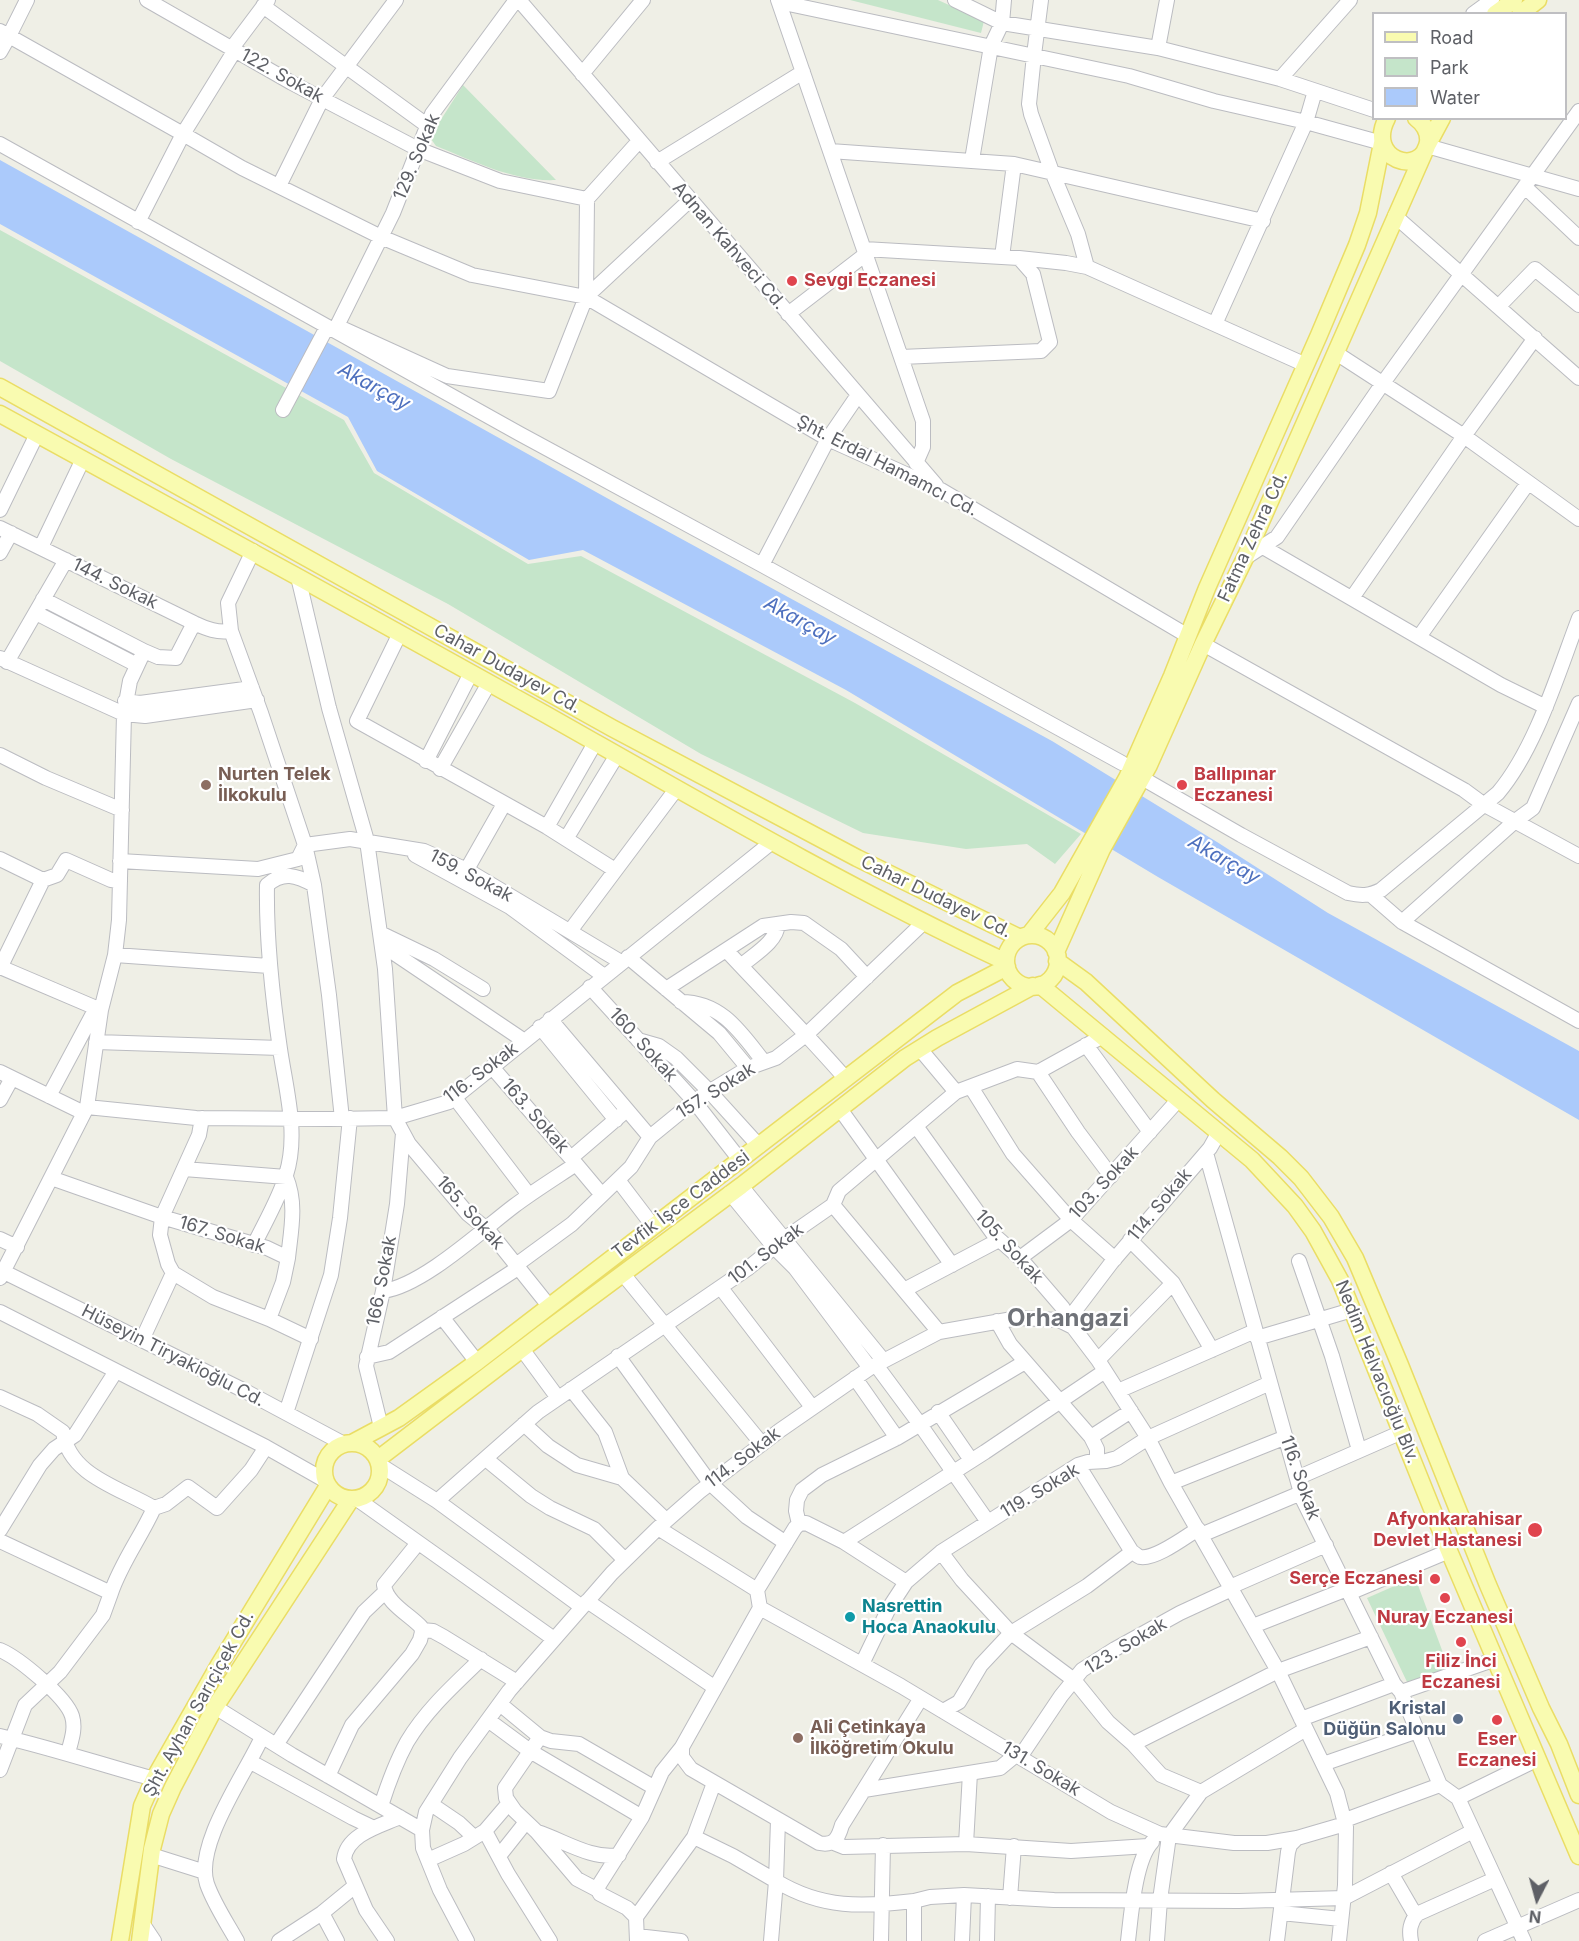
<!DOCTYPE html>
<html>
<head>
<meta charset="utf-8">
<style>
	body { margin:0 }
	#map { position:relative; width:1579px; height:1941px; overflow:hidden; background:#efefe6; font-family:Inter,sans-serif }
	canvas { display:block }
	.legend { position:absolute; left:1372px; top:12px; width:195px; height:108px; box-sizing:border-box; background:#fff; border:2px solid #bfbfc2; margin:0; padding:8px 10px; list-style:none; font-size:18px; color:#5e6066 }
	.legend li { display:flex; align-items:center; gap:12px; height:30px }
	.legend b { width:30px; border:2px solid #bfbfc2 }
	.north { position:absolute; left:1507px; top:1869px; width:60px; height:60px; -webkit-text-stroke:4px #fff; paint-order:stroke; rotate:186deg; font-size:16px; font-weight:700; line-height:24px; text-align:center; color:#5e6066 }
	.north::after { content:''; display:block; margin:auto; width:21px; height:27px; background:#5e6066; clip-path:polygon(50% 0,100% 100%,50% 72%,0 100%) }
</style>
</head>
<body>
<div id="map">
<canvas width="1579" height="1941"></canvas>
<ul class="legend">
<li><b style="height:8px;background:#f9fbb0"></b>Road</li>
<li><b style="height:16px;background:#c5e5ca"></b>Park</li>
<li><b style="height:16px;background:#abcafb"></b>Water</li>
</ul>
<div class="north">N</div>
</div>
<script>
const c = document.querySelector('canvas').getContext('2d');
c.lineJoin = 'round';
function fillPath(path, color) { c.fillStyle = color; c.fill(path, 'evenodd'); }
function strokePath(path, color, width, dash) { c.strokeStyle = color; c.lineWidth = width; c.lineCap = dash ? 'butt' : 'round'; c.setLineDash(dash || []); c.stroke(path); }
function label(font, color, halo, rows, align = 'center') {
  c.font = font + ' Inter,sans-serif'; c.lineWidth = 4.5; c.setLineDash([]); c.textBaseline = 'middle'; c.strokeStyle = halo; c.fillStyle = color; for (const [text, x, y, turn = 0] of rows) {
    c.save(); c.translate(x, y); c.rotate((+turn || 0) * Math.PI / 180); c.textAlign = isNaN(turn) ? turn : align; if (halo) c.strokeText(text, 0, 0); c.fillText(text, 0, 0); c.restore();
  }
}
const green = new Path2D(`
	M850 0H938L984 21 981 33Z
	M463 85 556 180C514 182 474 161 436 146L431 139 435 129Z
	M0 230 344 420 374 473 528 564 581 556 855 703 1081 834 1055 864 1027 844 966 849 863 833 701 754 448 604 171 459 0 361Z
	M1415 1577 1449 1669 1408 1684 1367 1598Z`);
const water = new Path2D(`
	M0 160 623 507 1052 741 1217 842 1328 913 1579 1051V1120L1158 877 846 690 583 550 529 560 377 471 348 417 0 224Z`);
const minor = new Path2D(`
	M27 0 9 36 183 134 235 50
	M147 0 292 83 418 149 500 181 587 199
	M516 0 432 114 393 213 337 326 447 376 549 391 586 297 587 199 639 141
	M519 0 936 485
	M778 0 923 421V447L916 463
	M955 0 1002 23 1158 48 1280 79 1374 110
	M1041 0 1034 55 1029 104 1031 114 1052 172 1078 234 1087 267
	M779 2 1129 76 1214 101 1306 122 1382 143
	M263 6 428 126
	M1473 14 1492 0
	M0 31 9 36 0 52
	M232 48 268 0
	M1158 48 1167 0
	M582 74 643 0
	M1280 79 1350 0
	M0 144 520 434 762 565 1122 763
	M1427 146 1579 189
	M830 151 1014 164 1263 221
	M972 160 991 46 1002 23 1004 0
	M657 162 803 72
	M279 186 322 99 396 0
	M1525 187 1579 238
	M1395 216 1579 378
	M138 222 183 134 242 168 381 237 472 275 586 297 828 439 941 490 1188 636
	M864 249 1019 258 1033 274 1050 342 1041 351 901 357
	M1002 257 1014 164
	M1019 258 1066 263 1087 267 1306 365
	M586 297 690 200
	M1499 306 1535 269 1579 305
	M788 314 866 254
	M1215 324 1306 122 1315 91
	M1336 353 1464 436 1579 519
	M283 410 327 327
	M0 510 37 434
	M0 528 194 623C207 629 217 633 231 631
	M41 547 83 459
	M1263 547 1501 685 1546 707
	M253 551 228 603 231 631 261 713 305 845 314 885 329 995 342 1119
	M0 553 11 533
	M1245 558 1277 537 1383 383 1579 111
	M762 565 828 439 858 395
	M298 577 329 708 367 841 385 969 395 1118 409 1144 468 1214 489 1231 549 1306
	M1352 598 1464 436 1535 338
	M43 599 144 651
	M36 613 137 665
	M400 633 357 721 547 827 615 870
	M1419 637 1528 483
	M1203 644 1464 790 1483 804 1579 856
	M0 658 124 714 145 716 257 700
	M7 662 66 560
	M125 701 140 703 252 688
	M0 755 46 778 122 810
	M426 761 471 673
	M440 769 489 683
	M1142 778 1241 835 1348 893C1361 896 1369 896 1381 890L1498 793C1536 748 1558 673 1579 618
	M547 827 595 743
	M566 839 617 755
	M415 855 510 907 604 976
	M0 859 43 880 0 968
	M120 861 258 869 298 859 305 845 350 839 424 851 467 870 621 962
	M462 878 504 804
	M43 880 57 875 66 860 111 880 120 881
	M1371 895 1402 922 1579 1021
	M1402 922 1514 822 1533 808 1579 703
	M570 931 677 788
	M380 933 434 959 483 989
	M382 945 523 1040
	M726 950 763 926 791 922 804 923 841 949 867 977
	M115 955 269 966
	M628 957 719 1033 748 1068
	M741 966C753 955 777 942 778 924
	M0 967 101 1010
	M590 987 694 1101 740 1160
	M666 989 726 950C766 993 807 1034 846 1079
	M681 1002C722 1002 741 1033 764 1062
	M550 1019 650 1137
	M540 1027 616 1120
	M638 1040 659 1046 676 1058 710 1092 759 1146
	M96 1042 280 1048
	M1086 1045 1150 1132
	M920 1049 956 1092
	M0 1072 84 1113
	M1038 1072 1078 1132 1111 1176
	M971 1087 1013 1154 1071 1220 1115 1259
	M49 1096 96 1008
	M455 1098 529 1195
	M0 1100 12 1078
	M87 1107 196 1118 330 1119 395 1118 449 1102 772 842
	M840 1109 952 1265
	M202 1118 199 1135 162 1217 160 1235 168 1264 173 1273 213 1297 269 1319
	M916 1126 994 1235 1020 1258 1063 1308
	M1206 1153 1303 1500 1394 1684 1401 1692 1440 1785 1458 1798 1524 1941
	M571 1158 621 1115
	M576 1164 602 1195
	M184 1169 286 1177C297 1203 291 1230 288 1258
	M51 1178 162 1217 267 1248 288 1258 283 1282 269 1319 311 1339
	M618 1180 653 1226
	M741 1186 883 1360
	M730 1193 774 1247 795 1268 870 1368
	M833 1205 939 1332
	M0 1239 17 1247
	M1130 1240 1173 1283 1212 1350
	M254 1245C264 1224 280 1197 286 1175 299 1134 286 1090 280 1049 272 994 266 940 267 885 283 871 296 875 314 885
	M1020 1258 1071 1220 1179 1099
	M1299 1261 1332 1356 1359 1450
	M516 1265 572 1224 631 1167 650 1137 694 1101 748 1068 776 1058 807 1034 923 923
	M0 1270 243 1390 344 1444
	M623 1274 762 1444
	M0 1278 87 1107 101 1010 115 955 119 920 124 714 130 681 144 651 158 657 176 658 194 623
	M721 1288 812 1407
	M904 1290 999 1240
	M383 1291C422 1286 481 1231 514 1206 534 1191 555 1178 576 1164L492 1067
	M0 1312 266 1447 326 1481
	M442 1317 477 1362
	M997 1321 1010 1344 1091 1437 1097 1449V1461
	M1073 1327 1074 1312 1112 1262 1210 1148 1219 1132
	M1257 1338 1352 1310
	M142 1340 173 1273
	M522 1349 558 1398
	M618 1356 710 1483 747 1517 786 1543
	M367 1357 389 1352 518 1268
	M1098 1360 1173 1283
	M876 1365 919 1423 988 1522
	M855 1378 897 1438
	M571 1389 605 1432 622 1478
	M1118 1391 1255 1331
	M0 1397 37 1414 63 1432C69 1476 121 1488 154 1508L166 1504 188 1487 217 1508 251 1470 266 1447
	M938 1412 971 1460
	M286 1413 331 1275 340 1218 350 1118
	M524 1424 548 1446 577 1465 622 1478 666 1520
	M381 1427 366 1366 383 1291 397 1204 403 1133
	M1091 1437 1131 1411
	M486 1459 531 1496 550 1508 594 1529 625 1560
	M380 1465 437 1501 582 1607
	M1078 1465 1132 1552C1135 1553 1137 1556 1140 1557 1155 1560 1185 1537 1198 1529
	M1297 1478 1402 1432
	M1171 1483 1286 1437
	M357 1499 554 1639
	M437 1501 538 1412 747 1269 784 1239 833 1205 839 1191 956 1092 1017 1069 1038 1072 1103 1036
	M799 1524 796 1511 797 1500 802 1490 822 1475 897 1438 1025 1362
	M658 1528 757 1590
	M0 1530 40 1465 54 1449 75 1435 116 1371
	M1201 1535 1301 1493
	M0 1541 111 1593C121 1563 141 1537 154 1508
	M844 1542 985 1452 1105 1371
	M941 1552 962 1580 1011 1633 1074 1680 1108 1722 1133 1744 1161 1775 1201 1792
	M906 1582 844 1542 806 1523 799 1524 795 1528 757 1590 760 1608 682 1747V1757L691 1769 819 1843C834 1846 838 1839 842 1825L921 1698
	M1230 1587 1326 1545
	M1349 1593 1449 1551
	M587 1601 714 1687
	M760 1608 901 1686 1111 1812 1160 1834 1234 1843H1267L1297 1838 1345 1824
	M1253 1626 1347 1589
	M422 1630 433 1631 444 1637 517 1682
	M0 1650C19 1658 66 1697 72 1716 76 1729 71 1741 68 1753
	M862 1664 889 1608 906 1582 941 1552 1078 1465 1088 1462 1106 1461 1117 1458 1148 1438 1270 1383
	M1401 1692 1496 1659
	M500 1704 540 1737 551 1741 579 1744 655 1788
	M215 1707 292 1755 422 1830
	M943 1711 959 1702 981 1665 1011 1633 1087 1586 1132 1552
	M1301 1719 1394 1684
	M488 1720 530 1751 642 1817
	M0 1736C52 1748 103 1765 154 1779
	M540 1737 505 1788 506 1798 515 1811 537 1832 577 1879 598 1890
	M1133 1744 1278 1671 1371 1637
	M276 1745 364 1612 385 1592
	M1020 1757 1061 1696 1082 1670 1115 1649 1180 1613 1232 1589
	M251 1762 353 1818 374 1828
	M1323 1764 1418 1731
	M0 1770 25 1705 60 1672 103 1615 111 1593
	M328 1776 352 1725 412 1654 420 1640 422 1632 421 1627C410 1615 386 1603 384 1585L418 1543
	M864 1790 1000 1768 1017 1754
	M1458 1798 1538 1759
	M431 1804 459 1823 474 1837
	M381 1806C388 1784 396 1762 407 1742 426 1710 454 1685 481 1659
	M778 1820 776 1881C822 1909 863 1907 914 1901V1941
	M1345 1820 1440 1785
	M485 1831 508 1874 550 1941
	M537 1832C563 1840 591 1860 619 1855
	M694 1837 733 1856 776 1881 771 1941
	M834 1843 844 1847 966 1844 1071 1851 1148 1846
	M966 1844 970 1773
	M151 1855 205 1872
	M499 1856 526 1822
	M428 1860 464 1844 485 1831 509 1803
	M1391 1873 1416 1916
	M1010 1898 1014 1846
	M914 1901 930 1897 964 1895 1054 1900 1239 1901 1344 1898 1473 1831
	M322 1913 337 1941
	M1281 1913 1341 1919
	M636 1917 694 1837 714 1783
	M142 1923 154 1941
	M637 1936 681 1941
	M237 1941C227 1923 214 1904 207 1884 194 1845 246 1773 262 1737
	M279 1941 322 1913 355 1886
	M387 1941 366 1910 344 1859C347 1834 380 1826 400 1817
	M467 1941 440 1890 423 1848 422 1830 426 1812 460 1758 509 1691 612 1573 658 1528 699 1492 779 1431 870 1368 939 1332 1018 1318 1059 1320 1073 1327 1098 1360 1148 1438 1171 1483 1278 1671 1337 1793 1346 1827 1345 1885 1339 1941
	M637 1941 636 1917 627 1908 600 1894 598 1890 599 1885 642 1817 662 1772 682 1747
	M881 1941 883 1845
	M962 1941 964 1895
	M987 1941 988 1896
	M1128 1941C1131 1916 1135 1860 1152 1842
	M1157 1941 1160 1900 1169 1836 1201 1792 1306 1729
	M1277 1941 1288 1852 1290 1845 1297 1838
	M1411 1941C1409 1930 1410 1923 1417 1914L1495 1879
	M1485 1941 1579 1900`);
const major = new Path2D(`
	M1495 14 1514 0
	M1520 14 1538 0
	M1387 118C1365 160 1422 178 1428 142 1429 132 1424 124 1416 118
	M0 387 612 728 857 858 1020 938
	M0 414C182 513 364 613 545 714 697 800 848 888 1006 962
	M1029 935 1062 893 1127 778 1172 676 1207 588 1319 335 1357 245 1368 213 1382 143
	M1006 961a26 26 0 1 1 52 0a26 26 0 1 1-52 0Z
	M1056 952 1102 849 1149 765 1203 644 1245 558 1427 146 1442 118
	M1057 961 1086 982 1213 1100 1280 1157 1301 1178 1331 1217 1355 1258 1400 1365 1488 1585 1541 1708 1559 1744 1579 1795
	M1040 985 1252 1160 1295 1206 1313 1231 1340 1280 1449 1551 1579 1856
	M354 1442 399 1418 477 1362 957 993 1007 967
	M324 1471a28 28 0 1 1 56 0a28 28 0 1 1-56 0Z
	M378 1459 543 1333 741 1186 905 1058 937 1038 1033 986
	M120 1941 142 1806 154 1779 219 1665 328 1486
	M140 1941 152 1849 161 1814 173 1787 215 1707 351 1499`);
const markers = [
	[792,281,6,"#e0444e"],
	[206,785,6,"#8d6e63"],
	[1182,785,6,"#e0444e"],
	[1535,1530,8,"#e0444e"],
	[1435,1579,6,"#e0444e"],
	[1445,1598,6,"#e0444e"],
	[850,1617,6,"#0f9aa8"],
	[1461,1642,6,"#e0444e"],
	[1458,1719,6,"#5c6f8a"],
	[1497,1720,6,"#e0444e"],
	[798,1738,6,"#8d6e63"]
];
const streetNames = [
	["122. Sokak",282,76,29],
	["129. Sokak",417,157,-67],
	["Adnan Kahveci Cd.",729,246,49],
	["Şht. Erdal Hamamcı Cd.",887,466,27],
	["Fatma Zehra Cd.",1253,537,-65],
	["144. Sokak",115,584,26],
	["Cahar Dudayev Cd.",507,669,29],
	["159. Sokak",471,876,28],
	["Cahar Dudayev Cd.",936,897,26],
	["160. Sokak",643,1045,48],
	["116. Sokak",481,1073,-37],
	["157. Sokak",716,1091,-32],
	["163. Sokak",535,1116,49],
	["103. Sokak",1104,1183,-47],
	["Tevfik İşce Caddesi",681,1205,-37],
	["114. Sokak",1160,1205,-50],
	["165. Sokak",470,1213,48],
	["167. Sokak",222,1235,17],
	["105. Sokak",1009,1247,48],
	["101. Sokak",766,1254,-37],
	["166. Sokak",382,1281,-79],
	["Hüseyin Tiryakioğlu Cd.",173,1356,27],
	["Nedim Helvacıoğlu Blv.",1377,1372,68],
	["114. Sokak",743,1458,-37],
	["116. Sokak",1300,1478,71],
	["119. Sokak",1040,1491,-31],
	["123. Sokak",1126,1646,-31],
	["Şht. Ayhan Sarıçiçek Cd.",199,1704,-61],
	["131. Sokak",1041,1769,31]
];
const healthNames = [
	["Sevgi Eczanesi",804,281,"left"],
	["Ballıpınar",1194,775,"left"],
	["Eczanesi",1194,796,"left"],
	["Afyonkarahisar",1522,1520,"right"],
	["Devlet Hastanesi",1522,1541,"right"],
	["Serçe Eczanesi",1423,1579,"right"],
	["Nuray Eczanesi",1445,1618],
	["Filiz İnci",1461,1662],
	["Eczanesi",1461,1683],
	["Eser",1497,1740],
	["Eczanesi",1497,1761]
];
const educationNames = [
	["Nurten Telek",218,775],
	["İlkokulu",218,796],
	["Ali Çetinkaya",810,1728],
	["İlköğretim Okulu",810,1749]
];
const cultureNames = [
	["Nasrettin",862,1607],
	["Hoca Anaokulu",862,1628]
];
const serviceNames = [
	["Kristal",1446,1709],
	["Düğün Salonu",1446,1730]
];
const waterNames = [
	["Akarçay",374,387,29],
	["Akarçay",800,621,29],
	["Akarçay",1224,860,30]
];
const districtNames = [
	["Orhangazi",1068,1319]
];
fillPath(green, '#c5e5ca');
fillPath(water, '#abcafb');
strokePath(minor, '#bbbcc1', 16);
strokePath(major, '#eadd65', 19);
strokePath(minor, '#fff', 14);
strokePath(major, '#f9fbb0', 16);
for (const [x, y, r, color] of markers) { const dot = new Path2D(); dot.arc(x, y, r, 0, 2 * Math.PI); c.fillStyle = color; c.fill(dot); strokePath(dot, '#fff', 2); }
label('18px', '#5e6066', '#fff', streetNames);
label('bold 18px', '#be3a42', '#fff', healthNames);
label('bold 18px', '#785e54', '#fff', educationNames, 'left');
label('bold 18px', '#0d838f', '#fff', cultureNames, 'left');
label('bold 18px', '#4e5e75', '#fff', serviceNames, 'right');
label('italic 20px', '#4e70be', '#fff', waterNames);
label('bold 24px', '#6f7278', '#fff', districtNames);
</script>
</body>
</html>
